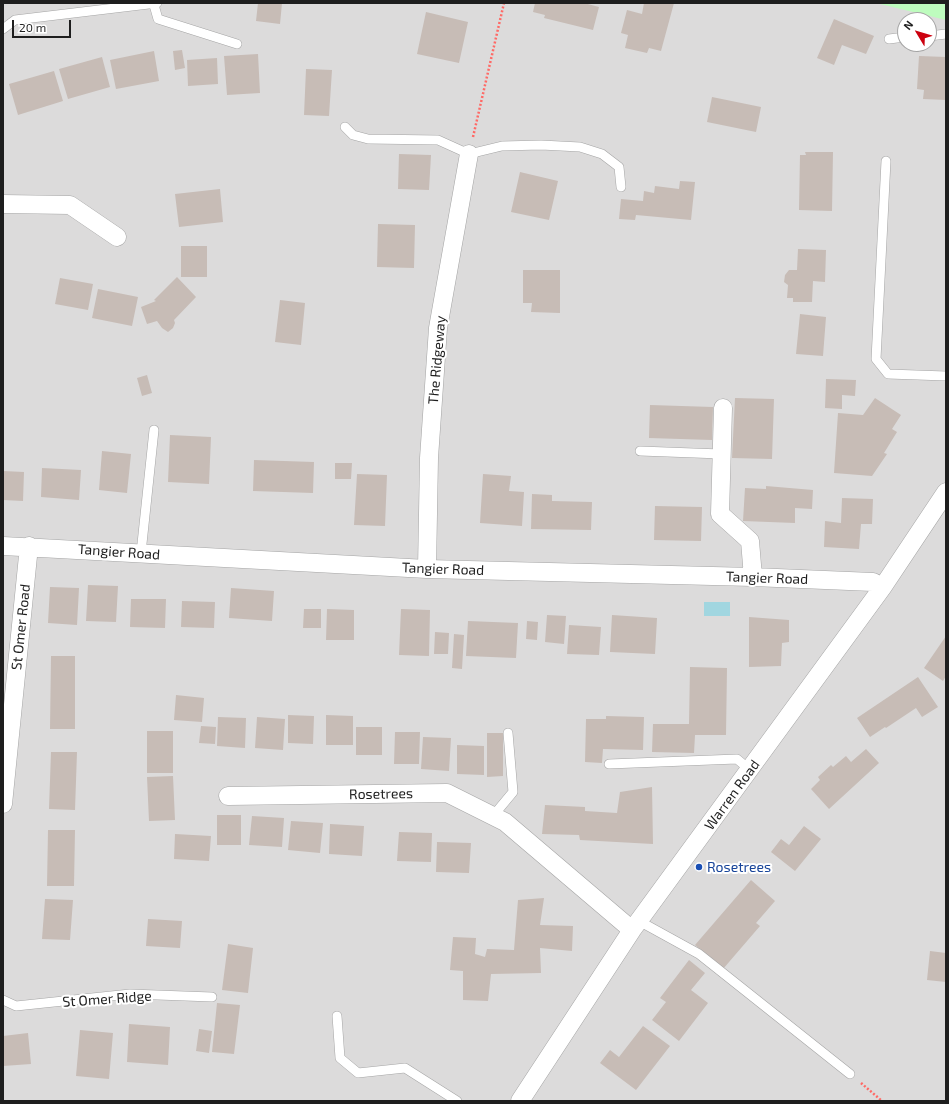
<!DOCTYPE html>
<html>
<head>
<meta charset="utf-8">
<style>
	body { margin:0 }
	#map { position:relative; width:949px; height:1104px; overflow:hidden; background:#f0ebe3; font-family:"Exo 2",sans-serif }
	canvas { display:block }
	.frame { position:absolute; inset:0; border:4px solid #1e1e1e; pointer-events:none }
	.north { position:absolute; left:897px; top:12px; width:40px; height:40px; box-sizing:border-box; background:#fff; border:1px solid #a5a5a5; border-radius:50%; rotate:308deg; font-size:11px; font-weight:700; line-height:16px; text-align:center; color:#1e1e1e }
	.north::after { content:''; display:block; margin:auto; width:14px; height:18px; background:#cc000f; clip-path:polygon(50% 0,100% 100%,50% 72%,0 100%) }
	.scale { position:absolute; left:12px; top:20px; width:59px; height:18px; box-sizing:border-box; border:2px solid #1e1e1e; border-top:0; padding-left:5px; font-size:12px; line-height:14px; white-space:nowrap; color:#1e1e1e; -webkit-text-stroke:3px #fff; paint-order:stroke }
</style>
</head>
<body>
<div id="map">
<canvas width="949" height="1104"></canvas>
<div class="frame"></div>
<div class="north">N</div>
<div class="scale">20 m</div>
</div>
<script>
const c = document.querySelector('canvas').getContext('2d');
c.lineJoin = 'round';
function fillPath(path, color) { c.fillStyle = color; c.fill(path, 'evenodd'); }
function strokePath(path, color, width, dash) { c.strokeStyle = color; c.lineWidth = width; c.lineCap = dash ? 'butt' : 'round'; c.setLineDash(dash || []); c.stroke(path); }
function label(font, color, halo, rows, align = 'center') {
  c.font = font + ' "Exo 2",sans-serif'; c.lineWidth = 4; c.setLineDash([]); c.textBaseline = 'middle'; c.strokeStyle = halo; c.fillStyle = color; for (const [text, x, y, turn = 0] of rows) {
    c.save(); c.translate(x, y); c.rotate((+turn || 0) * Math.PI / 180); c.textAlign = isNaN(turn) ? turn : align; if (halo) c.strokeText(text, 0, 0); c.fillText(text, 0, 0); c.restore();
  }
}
const residential = new Path2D(`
	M3 3H946V1101H3ZM905 20H929V44H905Z`);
const park = new Path2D(`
	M876 3H946V20Z`);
const water = new Path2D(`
	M704 602H730V616H704Z`);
const building = new Path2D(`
	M258 3H282L280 24 256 21Z
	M535 3H584L599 7 593 30 544 18 545 15 533 12Z
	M644 3H674L661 51 649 48 647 53 625 48 628 35 621 33 627 10 642 14Z
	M426 12 468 22 459 63 417 54Z
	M834 19 874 36 866 54 842 45 834 65 817 58Z
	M182 50 185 68 175 70 173 51Z
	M154 51 159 81 116 89 110 60Z
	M258 54 260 93 227 95 224 56Z
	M919 56 946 57V100L923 99 924 90 917 89Z
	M102 57 110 87 68 99 59 69Z
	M217 58 218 84 188 86 187 60Z
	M306 69 332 70 329 116 304 115Z
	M54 71 63 101 18 115 9 84Z
	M712 97 761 107 756 132 707 122Z
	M805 152H833L832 211 799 210 800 155H806Z
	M399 154 431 155 429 190 398 189Z
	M520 172 558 181 549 220 511 212Z
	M680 181 695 182 691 220 636 215 635 220 619 219 621 199 643 201 644 191 654 193 655 186 679 189Z
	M220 189 223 222 179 227 175 194Z
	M378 224 415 225 414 268 377 267Z
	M181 246H207V277H181Z
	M798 249 826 250 825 282 813 281 812 302H793V298H787L788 285 784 282 785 275 789 270H797Z
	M523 270H560V313L531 312 532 303H523Z
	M177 277 196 297 174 320 175 323 173 328 168 332 162 328 157 321 147 324 141 307 156 301 154 300Z
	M60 278 93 284 88 310 55 304Z
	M98 289 138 297 132 326 92 318Z
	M280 300 305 303 301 345 275 342Z
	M800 314 826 317 823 356 796 354Z
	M147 375 152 393 142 396 137 378Z
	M826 379 856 380 855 396 842 395V409L825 408Z
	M735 398 774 399 772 459 732 458Z
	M875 398 901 415 892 429 897 432 884 453 887 454 872 476 834 473 838 413 863 415Z
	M650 405 713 407 712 440 649 438Z
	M170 435 211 437 209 484 168 482Z
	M102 451 131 454 127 493 99 490Z
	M254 460 314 462 313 493 253 491Z
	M335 463H352L351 479H335Z
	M42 468 81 470 79 500 41 497Z
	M3 471 24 472 23 501 3 500Z
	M357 474 387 475 385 526 354 525Z
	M483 474 511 476 509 491 524 492 522 526 480 523Z
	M766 486 813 490 812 509 795 508V523L743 521 745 488 766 489Z
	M532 494 552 495V501L592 502 591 530 531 529Z
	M842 498 873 499 872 524H861L859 549 824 547 825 521 841 523Z
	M655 506 702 507 701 541 654 540Z
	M88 585 118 586 116 622 86 621Z
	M50 587 79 588 77 625 48 623Z
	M231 588 274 591 272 621 229 618Z
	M131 599H166L165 628 130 627Z
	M182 601 215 602 214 628 181 627Z
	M304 609H321V628H303Z
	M327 609 354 610V640H326Z
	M401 609 430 610 429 656 399 655Z
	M547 615 566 616 564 644 545 642Z
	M612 615 657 618 655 654 610 652Z
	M749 617 789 620V642L782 643 781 666 749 667Z
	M468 621 518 623 516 658 466 656Z
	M527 621 538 622 537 640 526 639Z
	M569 625 601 627 599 655 567 654Z
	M435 632 449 633 448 654H434Z
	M454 634 464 635 462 669 452 668Z
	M946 636V676L943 681 924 668Z
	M51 656H75V729H50Z
	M690 667 727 668 726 735H695L694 753 652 752 653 724H689Z
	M918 677 938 707 922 717 916 708 886 728 885 727 870 737 857 718Z
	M176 695 204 698 202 722 174 720Z
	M288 715 314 716 313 744 288 743Z
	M326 715 353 716V745H326Z
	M606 716 644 717 643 750 603 749 602 763 585 762 586 719H606Z
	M218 717 246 718 245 748 217 746Z
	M257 717 285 719 283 750 255 748Z
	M201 726 216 727 215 744 199 743Z
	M356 727H382V755H356Z
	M147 731H173V773H147Z
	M395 732H420L419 764H394Z
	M487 733H503V776L487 777Z
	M423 737 451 738 449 771 421 769Z
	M457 745 484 746V775L457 774Z
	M866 749 879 763 829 809 811 789 820 780 818 777 831 765 833 767 846 756 851 762Z
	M51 752H77L75 810 49 809Z
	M173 776 175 820 149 821 147 777Z
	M652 787 653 844 580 840 579 835 542 834 545 805 585 807V811L617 813 620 792Z
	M217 815H241V845H217Z
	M252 816 284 818 282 847 249 845Z
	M291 821 323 823 320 853 288 850Z
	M330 824 364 826 362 856 329 854Z
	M804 826 821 839 795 871 771 852 781 839 789 845Z
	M48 830H75L74 886H47Z
	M399 832 432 833 431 862 397 861Z
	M175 834 211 836 209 861 174 859Z
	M437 842 471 843 469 873 436 872Z
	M751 880 775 901 756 923 760 926 723 969 695 945Z
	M544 898 540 925 573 926 572 951 540 948 541 973 491 974 488 1001 463 1000V971L450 970 453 937 476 938 475 954 485 957 487 949 514 950 518 900Z
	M45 899 73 900 70 940 42 939Z
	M148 919 182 921 180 948 146 946Z
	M228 944 253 948 248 993 222 990Z
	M930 951 946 953V982L927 980Z
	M689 960 705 973 691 990 708 1003 679 1041 652 1020 666 1002 660 998Z
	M217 1003 240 1005 234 1054 212 1052Z
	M129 1024 170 1027 168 1065 127 1062Z
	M643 1026 670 1046 636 1090 600 1063 610 1050 619 1057Z
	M199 1029 212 1031 209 1053 196 1051Z
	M80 1030 113 1033 109 1079 76 1076Z
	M28 1033 31 1064 3 1066V1036Z`);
const path = new Path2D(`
	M473 137 504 3
	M861 1083 882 1101`);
const service = new Path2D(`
	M154 5 158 19 237 44
	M3 29 15 20 157 3
	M929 36 946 34
	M889 39 905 37
	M345 127 353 135 368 139 438 140 469 154 502 146 541 145 580 147 602 154 619 167 621 187
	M886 161 876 359 888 374 946 376
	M640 451 721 454
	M141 553 154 430
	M609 764 737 759 750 770
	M493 816 513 792 508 733
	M639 921 699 954 850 1074
	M3 1000 16 1006 130 994 212 997
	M337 1016 340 1058 358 1073 405 1068 457 1101`);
const minor = new Path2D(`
	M3 204 70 205 117 237
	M723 408 720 514 750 541 753 577
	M3 546 427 569 753 577 873 582 882 588
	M427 569 429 458 438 328 469 154
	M228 796 447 793 505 822 632 930
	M3 804 29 546
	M520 1101 632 930 882 588 946 492`);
const markers = [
	[699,867,4,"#1a4fb4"]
];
const streetNames = [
	["The Ridgeway",437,360,-85],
	["Tangier Road",119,552,4],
	["Tangier Road",443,569,2],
	["Tangier Road",767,578,2],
	["St Omer Road",21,627,-84],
	["Rosetrees",381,794,-1],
	["Warren Road",732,795,-54],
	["St Omer Ridge",107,999,-4]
];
const transitNames = [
	["Rosetrees",707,867]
];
fillPath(residential, '#dcdbdb');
fillPath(park, '#befcbe');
fillPath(water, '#a1d6e0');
fillPath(building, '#c7bcb6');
strokePath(service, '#a5a5a5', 10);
strokePath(minor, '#a5a5a5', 19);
strokePath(path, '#ff6965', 2.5, [2, 2]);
strokePath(service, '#fff', 9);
strokePath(minor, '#fff', 18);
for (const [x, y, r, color] of markers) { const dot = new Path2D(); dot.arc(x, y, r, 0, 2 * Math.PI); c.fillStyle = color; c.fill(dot); strokePath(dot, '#fff', 1.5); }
label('14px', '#1e1e1e', '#fff', streetNames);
label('14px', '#164399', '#fff', transitNames, 'left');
</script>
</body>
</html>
